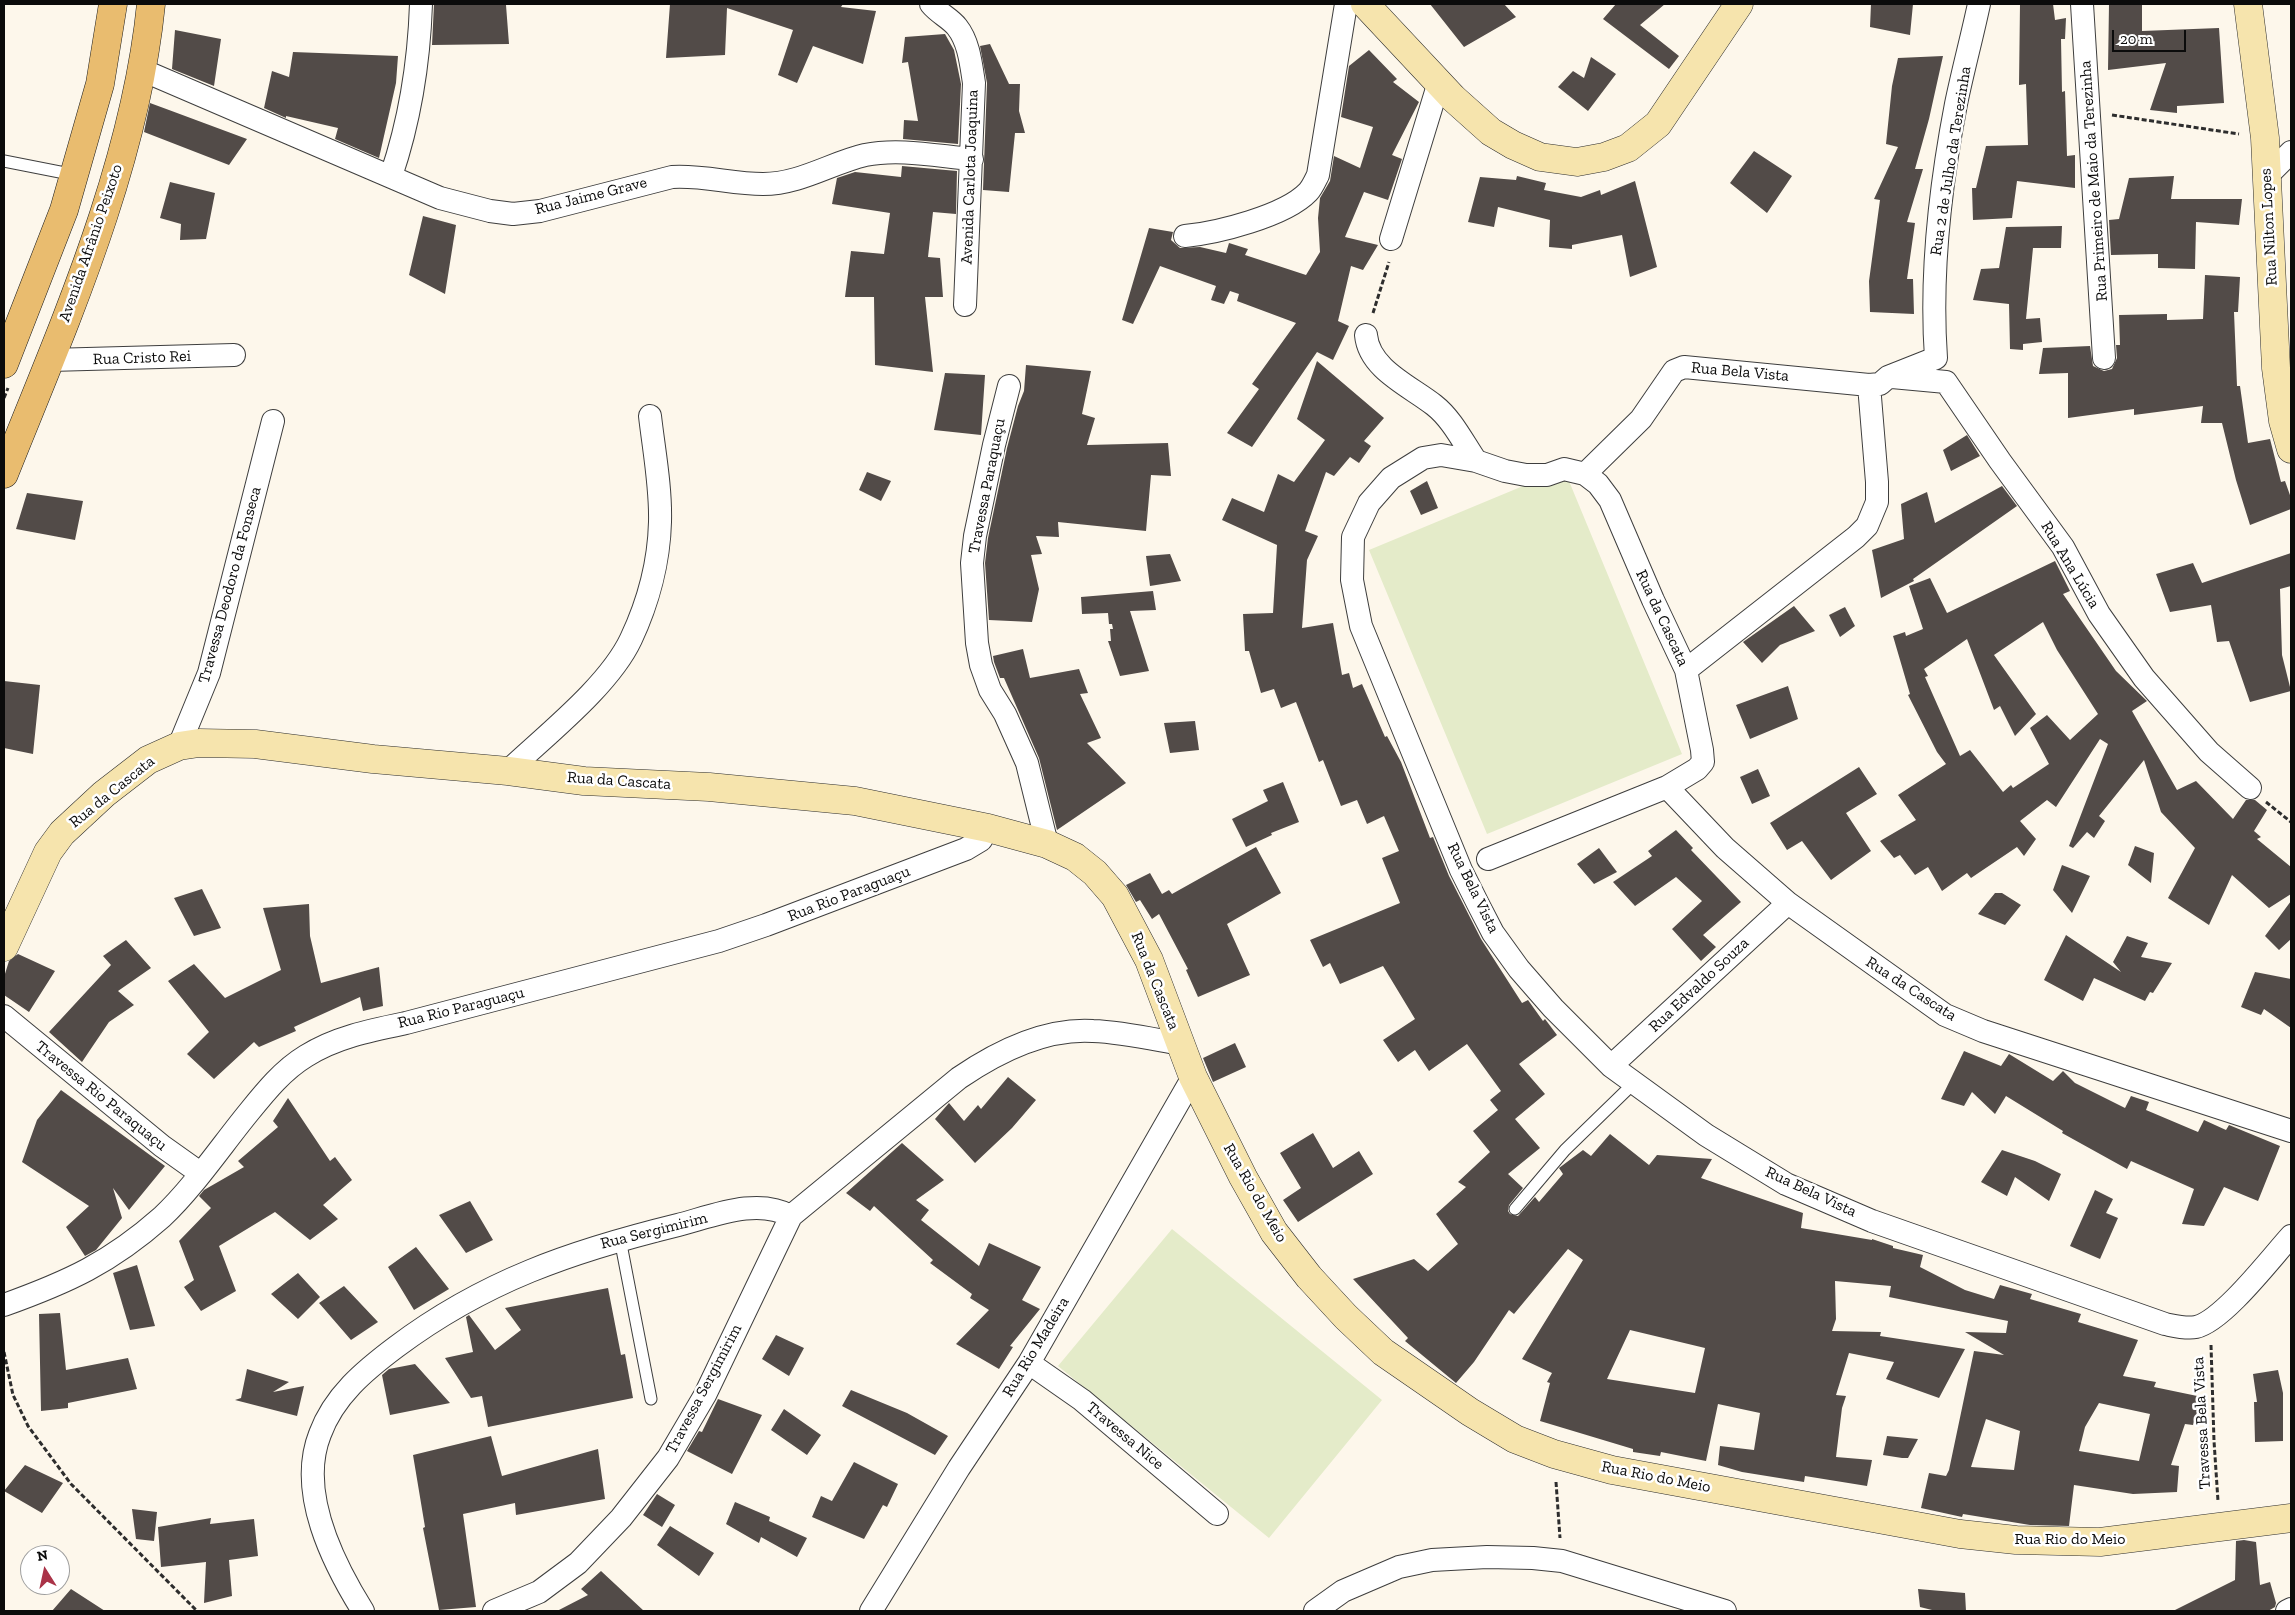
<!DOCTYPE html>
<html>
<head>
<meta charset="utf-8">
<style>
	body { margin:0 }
	#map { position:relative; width:2295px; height:1615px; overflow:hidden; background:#fdf7eb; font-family:"Zilla Slab",serif }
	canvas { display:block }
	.frame { position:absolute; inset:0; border:5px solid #0b0b0b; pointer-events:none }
	.north { position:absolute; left:20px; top:1545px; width:50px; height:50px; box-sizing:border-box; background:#fff; border:1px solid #9d9d9d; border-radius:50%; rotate:350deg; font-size:14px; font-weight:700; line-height:20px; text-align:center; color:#0b0b0b }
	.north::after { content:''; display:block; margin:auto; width:18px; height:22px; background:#aa3348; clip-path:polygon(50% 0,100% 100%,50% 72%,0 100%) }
	.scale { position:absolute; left:2112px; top:30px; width:74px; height:22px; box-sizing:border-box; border:2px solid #0b0b0b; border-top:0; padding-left:6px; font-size:15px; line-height:18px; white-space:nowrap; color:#0b0b0b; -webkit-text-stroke:4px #fff; paint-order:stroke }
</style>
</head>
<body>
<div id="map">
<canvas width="2295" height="1615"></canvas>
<div class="frame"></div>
<div class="north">N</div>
<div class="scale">20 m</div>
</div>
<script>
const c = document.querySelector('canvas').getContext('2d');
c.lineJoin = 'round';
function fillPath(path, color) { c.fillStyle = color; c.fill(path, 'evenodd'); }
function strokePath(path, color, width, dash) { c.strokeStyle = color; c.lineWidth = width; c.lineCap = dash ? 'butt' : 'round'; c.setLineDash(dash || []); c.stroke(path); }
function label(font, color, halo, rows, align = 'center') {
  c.font = font + ' "Zilla Slab",serif'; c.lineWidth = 5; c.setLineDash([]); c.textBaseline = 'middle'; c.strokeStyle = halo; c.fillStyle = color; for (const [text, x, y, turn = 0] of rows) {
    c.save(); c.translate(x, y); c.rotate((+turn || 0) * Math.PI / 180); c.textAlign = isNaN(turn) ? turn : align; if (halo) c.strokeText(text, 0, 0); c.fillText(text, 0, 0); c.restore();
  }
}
const pitch = new Path2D(`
	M1564 469 1682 754 1487 834 1369 550Z
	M1172 1229 1382 1400 1269 1538 1058 1366Z`);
const building = new Path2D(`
	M434 4 506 5 509 44 432 45Z
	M670 4H843L841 7 876 11 863 64 813 46 797 83 778 75 793 30 727 8 725 55 666 58Z
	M1430 4H1504L1516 17 1464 47Z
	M1616 4H1665L1640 25 1679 56 1669 69 1603 19Z
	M1871 4H1913L1910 35 1870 27Z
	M2020 4H2053L2055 20 2066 18 2065 39H2061L2062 92 2065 91 2067 156 2075 155V188L2017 181 2012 218 1973 220 1972 188H1976L1986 146 2028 145 2026 84 2019 85Z
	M2109 4H2142V31L2219 28 2224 103 2177 106V113L2150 110 2166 63 2108 70Z
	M175 30 221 39 214 86 172 69Z
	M945 34 954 50 961 84 958 144 903 139 904 120 918 121 908 62 902 63 905 37Z
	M990 44 1009 84H1020L1019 111 1025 133H1015L1009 192 983 190 987 83 980 46Z
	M1369 50 1397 79 1393 82 1419 102 1392 155 1402 159 1388 200 1364 192 1345 237 1378 245 1363 270 1351 266 1338 321 1349 326 1333 360 1317 352 1252 447 1227 433 1259 389 1252 384 1296 323 1237 301 1239 294 1230 291 1224 304 1211 300 1216 286 1160 266 1133 324 1122 320 1149 228 1173 232 1171 240 1180 248 1200 247 1226 253 1229 243 1248 249 1245 255 1306 275 1320 252 1318 218 1320 198 1330 181 1334 156 1360 168 1373 127 1341 117 1349 66Z
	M293 52 398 56 396 83 379 158 335 139 338 128 286 116V118L264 108 272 71 289 77Z
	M1943 56 1929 119 1915 169H1923L1907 222 1915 223 1907 279H1913L1914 314 1870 312 1869 281 1880 200 1874 199 1898 147 1886 144 1892 86 1898 58Z
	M1591 57 1616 74 1588 111 1558 87 1573 71 1584 78Z
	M150 103 169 110 247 139 229 165 144 132Z
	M1754 151 1792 176 1767 213 1730 183Z
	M902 166 957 171 956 214 933 212 928 257 940 258 943 297H925L933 372 875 365 874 297H845L851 251 884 254 890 213 832 204 837 178 855 172 901 177Z
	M1517 176 1546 183 1544 190 1581 197 1600 190 1601 195 1635 181 1657 267 1630 277 1622 235 1572 245V249L1549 247 1550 220 1498 207 1494 227 1468 222 1480 177 1516 180Z
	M2174 176 2171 199H2242L2239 225 2196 222 2195 269 2158 268V254L2111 255 2109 220 2119 219 2129 178Z
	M170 182 215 193 206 239 180 240 181 224 160 218Z
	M423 216 456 225 445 294 409 275Z
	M2062 226 2061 248H2033L2026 319 2040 318 2042 342 2023 344V350L2010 349 2009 304 1973 300 1981 269 1999 268 2006 227Z
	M2205 275 2240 277 2238 312H2234L2237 386H2240L2248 443 2270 439 2281 482 2285 481 2291 498V509L2250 525 2236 480 2222 423H2201L2203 406 2134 415V409L2068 418V373L2039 374 2043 348 2090 346 2093 366 2104 371 2112 369 2117 358 2116 345H2120L2119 315 2167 314V320L2203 319Z
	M1317 361 1384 418 1364 441 1371 446 1359 463 1350 457 1334 476 1326 472 1305 531 1318 536 1307 560 1302 628 1333 623 1342 675 1349 673 1353 688 1362 684 1385 737 1387 736 1401 762 1430 838 1433 837 1449 876 1481 939 1522 1003 1528 1000 1543 1021 1545 1019 1557 1035 1519 1064 1545 1094 1515 1119 1540 1148 1508 1174 1523 1188 1509 1205 1508 1211 1510 1214 1518 1216 1535 1197 1539 1202 1563 1174 1559 1168 1583 1150 1591 1156 1610 1134 1649 1165 1657 1155 1712 1159 1701 1178 1803 1213 1801 1228 1872 1240V1239L1893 1246V1248L1923 1255 1920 1267 1965 1290 1994 1299 2000 1285 2032 1294 2030 1299 2081 1314 2078 1322 2138 1340 2123 1376 2156 1382 2154 1387 2202 1397 2193 1425 2185 1424 2171 1465 2179 1466 2177 1492 2133 1494 2074 1485 2069 1526 2030 1525 1963 1514 1962 1517 1921 1508 1929 1473 1946 1476 1949 1470 1974 1351 2004 1355 1965 1332 2006 1333 2008 1321 1889 1297 1891 1286 1835 1281 1836 1319 1832 1331 1881 1332 1880 1336 1965 1349 1939 1398 1886 1379 1894 1362 1849 1353 1836 1395 1846 1396 1842 1408 1836 1457 1872 1460 1867 1486 1805 1476 1804 1482 1742 1472 1718 1465 1720 1446 1754 1450 1760 1413 1718 1404 1706 1461 1661 1452 1660 1456 1633 1452V1449L1540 1421 1550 1383 1547 1382 1552 1373 1522 1359 1583 1260 1568 1249 1514 1314 1509 1310 1474 1362 1456 1383 1405 1341 1408 1338 1353 1279 1414 1259 1428 1271 1458 1244 1436 1214 1466 1187 1458 1182 1490 1152 1473 1131 1498 1110 1490 1100 1501 1091 1467 1044 1429 1071 1415 1050 1398 1062 1383 1040 1415 1019 1383 966 1340 984 1330 963 1323 967 1310 940 1400 903 1382 858 1399 851 1384 816 1367 824 1357 800 1341 806 1323 760 1319 762 1296 702 1281 708 1274 689 1261 693 1249 651H1245L1243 614 1273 613 1277 545 1222 520 1232 498 1264 512 1278 474 1294 482 1325 440 1297 419ZM1630 1330 1705 1348 1695 1393 1607 1379ZM2099 1403 2150 1414 2139 1461 2079 1451 2085 1427ZM1986 1419 2020 1431 2014 1470 1971 1467Z
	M1026 365 1091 371 1082 414 1095 418 1087 445 1168 443 1171 476 1151 475 1146 531 1058 522 1059 537 1036 536 1042 554 1031 555 1039 589 1032 622 989 620 985 563 988 538 1007 448 1018 406 1024 391Z
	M945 373 985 375 981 435 934 430Z
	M1967 435 1980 456 1951 471 1943 450Z
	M867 472 891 481 881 501 859 490Z
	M1427 481 1438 508 1421 515 1410 491Z
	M2002 486 2017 506 1913 579 1914 581 1881 598 1872 550 1904 539 1901 504 1927 492 1935 523Z
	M27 493 83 501 75 540 16 529Z
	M2291 553V586L2280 589 2282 655 2291 691 2250 702 2229 641 2217 642 2211 605 2170 612 2156 574 2193 563 2202 583Z
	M1170 554 1181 581 1150 586 1146 556Z
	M2055 561 2070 591 2063 594 2116 671 2147 701 2132 711 2177 790 2196 781 2233 819 2246 800H2255L2267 810 2254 831 2261 837 2257 839 2291 867V894L2269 908 2232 875 2209 925 2168 898 2195 848 2161 812 2144 760 2099 816 2105 821 2094 838 2087 832 2073 848 2069 846 2108 744 2100 739 2056 807 2047 800 2020 821 2036 839 2024 856 2017 847 1971 878 1967 873 1942 891 1928 867 1915 875 1900 855 1894 858 1880 841 1916 820 1898 795 1946 764 1937 752 1908 695 1910 694 1893 636 1905 632 1906 636 1923 629 1909 586 1930 578 1947 613ZM2043 622 2057 650 2098 714 2070 740 2047 715 2030 728 2049 764 2013 788 2011 785 2003 792 1970 750 1960 756 1925 677 1928 676 1924 669 1967 639 1994 710 2000 706 2015 736 2036 714 1994 655Z
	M1153 591 1156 610 1130 611 1149 671 1120 676 1108 641H1111L1110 629H1113L1112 624H1109L1108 613 1082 614 1081 597Z
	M1794 606 1815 631 1780 645 1762 663 1743 642Z
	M1845 607 1855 626 1840 637 1829 615Z
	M1023 649 1030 678 1079 669 1088 693 1080 694 1101 738 1087 743 1126 783 1057 830 1039 758 1004 678H1000L994 662 993 656Z
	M4 681 40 685 33 754 4 748Z
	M1788 686 1798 719 1750 739 1736 705Z
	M1195 721 1199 750 1170 753 1164 723Z
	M1859 767 1877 794 1846 813 1871 851 1831 880 1802 841 1787 850 1770 823Z
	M1758 769 1770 796 1752 804 1740 777Z
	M1283 782 1299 822 1271 833 1272 835 1246 847 1232 819 1268 801 1263 790Z
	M1676 830 1693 848 1691 850 1741 902 1703 935 1716 947 1701 961 1672 929 1702 901 1676 877 1635 906 1613 882 1652 856 1648 851Z
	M2135 846 2154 853 2151 883 2128 865Z
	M1256 847 1281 893 1227 924 1250 975 1198 997 1186 970 1188 969 1159 914 1152 919 1140 900 1136 902 1126 885 1150 873 1162 894 1169 890 1172 894Z
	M1599 848 1617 872 1594 884 1577 864Z
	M2062 865 2090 876 2072 913 2053 890Z
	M202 889 221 928 194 936 174 898Z
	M1995 893H2002L2021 905 2005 925 1978 914Z
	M2291 901V939L2279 950 2265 936Z
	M309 904 310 936 321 983 379 967 383 1006 363 1011 360 997 294 1027 296 1031 259 1047 254 1042 214 1079 187 1054 209 1032 168 981 194 964 225 998 281 970 263 908Z
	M2066 935 2121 972 2113 962 2127 936 2148 943 2141 957 2172 963 2153 993 2150 992 2145 1001 2094 978 2083 1001 2044 980Z
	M126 940 151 968 118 991 134 1005 109 1022 82 1062 49 1032 111 965 103 956Z
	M18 954 55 971 29 1012 4 995V977L9 961Z
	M2255 972 2291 979V1028L2264 1009 2261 1015 2241 1007Z
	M1235 1043 1246 1067 1213 1082 1203 1058Z
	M1964 1051 2001 1066 2009 1054 2053 1081 2063 1071 2075 1083 2125 1108 2131 1096 2149 1102 2146 1110 2198 1132 2204 1120 2226 1130 2229 1125 2280 1146 2258 1201 2224 1187 2204 1226 2182 1224 2194 1189 2131 1161 2127 1169 2062 1133 2063 1131 2006 1096 1995 1114 1972 1092 1964 1106 1941 1099Z
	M1008 1077 1036 1100 1012 1128 975 1163 935 1119 949 1103 964 1121 978 1105 981 1109Z
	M61 1090 165 1166 129 1210 113 1188 122 1218 96 1250 85 1256 66 1227 89 1206 22 1162 37 1120Z
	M288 1098 330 1161 335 1157 352 1180 323 1205 338 1219 310 1240 275 1212 219 1246 236 1291 201 1311 184 1287 194 1280 179 1241 211 1208 199 1196 204 1190 244 1167 238 1161 278 1127 273 1121Z
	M1313 1133 1333 1168 1359 1151 1373 1174 1298 1222 1283 1200 1301 1188 1280 1153Z
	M902 1143 944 1180 916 1200 929 1210 921 1220 979 1266 989 1243 1041 1267 1022 1300 1040 1309 1010 1346 1013 1347 999 1369 956 1344 989 1310 970 1298 972 1294 930 1263 933 1260 874 1206 870 1211 846 1193Z
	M2002 1150 2035 1161 2061 1174 2049 1201 2015 1177 2007 1196 1981 1182Z
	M2095 1190 2113 1199 2106 1213 2118 1218 2100 1259 2070 1246Z
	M470 1201 493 1240 466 1253 439 1215Z
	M416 1247 449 1289 414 1310 388 1267Z
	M137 1265 155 1326 130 1330 113 1273Z
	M298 1273 320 1297 298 1319 271 1294Z
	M344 1286 378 1322 351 1340 319 1303Z
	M608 1288 621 1355 625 1354 633 1398 488 1427 482 1396 471 1398 445 1358 473 1352 466 1317 469 1315 495 1350 521 1330 505 1308Z
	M60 1313 66 1370 128 1358 137 1389 68 1403V1408L41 1411 39 1314Z
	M776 1335 804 1348 789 1376 762 1359Z
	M415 1364 450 1403 390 1415 382 1375 389 1369Z
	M247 1369 289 1382 273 1392 304 1386 297 1416 235 1400 241 1398Z
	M2278 1370 2283 1393V1441L2255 1442 2254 1402H2257L2253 1374Z
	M851 1390 907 1413 948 1436 935 1455 842 1406Z
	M718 1399 762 1415 732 1474 687 1451 699 1431 702 1432Z
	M784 1409 821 1435 807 1455 771 1430Z
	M491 1436 502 1476 598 1449 605 1499 516 1515 515 1503 463 1514 476 1607 439 1610 423 1528 425 1527 413 1455Z
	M1887 1436 1918 1439 1908 1458H1902L1883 1455Z
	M854 1462 898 1484 887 1507 883 1505 864 1539 812 1517 821 1496 832 1501Z
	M25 1465 63 1483 42 1513 4 1491Z
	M657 1494 675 1505 662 1527 643 1515Z
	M735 1502 770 1517 769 1521 807 1538 797 1557 761 1537 759 1543 726 1524Z
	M132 1509 157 1512 154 1541 136 1539Z
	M211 1518 210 1524 254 1519 258 1556 229 1560 232 1596 204 1603 206 1562 161 1567 158 1527Z
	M670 1526 714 1553 699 1576 657 1545Z
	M2244 1540 2256 1542 2260 1585 2270 1582 2276 1603 2275 1607 2268 1611H2173L2235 1580 2236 1541Z
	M601 1571 644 1611H557L588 1595 581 1589Z
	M71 1589 105 1611H52Z
	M1918 1589 1965 1593 1966 1611H1936L1920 1607Z`);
const path = new Path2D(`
	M2112 115 2239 134
	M1373 313 1389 262
	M4 398 8 388
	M2266 802 2291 822
	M2211 1345 2214 1441 2218 1501
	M4 1352 13 1395 28 1426 71 1484 197 1611
	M1556 1482 1560 1538`);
const lane = new Path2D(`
	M4 161 75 175
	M1515 1209 1565 1150 1634 1083
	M620 1239 651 1399`);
const street = new Path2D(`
	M931 4C938 13 950 18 957 27 969 42 971 64 974 83L965 305
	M2082 4 2104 358
	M142 70 440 198 490 211 513 214 540 211 672 177C703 175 732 184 763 184 800 184 831 163 865 155 899 148 937 156 972 159
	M391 176C410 120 419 63 421 4
	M2267 176 2291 152
	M1185 236C1217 233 1285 216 1308 192 1312 188 1315 181 1318 175L1346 4
	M1391 239 1439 82
	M1366 335C1369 369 1410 386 1434 405 1452 419 1463 442 1476 461
	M50 360 234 355
	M1892 377 1946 382 2000 461 2063 547 2099 614 2144 678 2209 752 2250 788
	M1009 386 994 445 975 536 972 563 977 643 981 665 990 690 1005 714 1027 763 1047 844
	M1585 474 1641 419 1674 371 1684 367 1869 385 1880 384 1888 377 1936 358C1930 274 1940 187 1956 104 1963 70 1972 37 1979 4
	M1686 670 1856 537 1867 526 1877 502V482L1869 385
	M179 746 209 673 273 421
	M508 771C546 735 609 686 631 639 648 603 659 561 660 522 661 487 654 451 650 416
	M1667 787 1725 848 1788 903 1945 1015 1983 1031 2291 1131
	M1488 859 1667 787 1697 769 1703 762 1702 750 1686 670 1653 600 1610 500 1598 484 1585 474 1564 469 1547 475H1526L1505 471 1476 461 1441 455 1423 458 1391 478 1369 503 1353 537 1352 580 1361 626 1461 870 1478 904 1493 933 1519 969 1553 1008 1611 1066 1706 1135 1786 1184 1872 1221 2165 1324C2175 1326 2186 1329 2196 1327 2223 1321 2271 1258 2291 1236
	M4 1016 162 1146 200 1173
	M1611 1066 1788 903
	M4 1305C68 1282 110 1263 162 1217 193 1188 222 1145 249 1112 266 1091 283 1070 306 1056 336 1037 372 1030 406 1023L719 941 766 925 966 849 981 840 988 828
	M1029 1363 1082 1400 1217 1514
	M363 1611C333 1563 297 1492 320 1434 334 1396 364 1371 396 1347 484 1281 572 1251 678 1225 713 1216 757 1197 791 1216L959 1078C997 1052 1046 1028 1093 1031 1122 1032 1152 1039 1180 1044
	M494 1611 539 1592 578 1563 621 1518 668 1458 705 1395 791 1216
	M871 1611 959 1468 1029 1363 1193 1077
	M1315 1611 1343 1591 1399 1567 1432 1560 1487 1557 1533 1558 1562 1561 1725 1611
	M2287 1611 2291 1609`);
const secondary = new Path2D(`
	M1365 4 1453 98 1491 132 1513 145 1540 157 1577 162 1604 157 1628 148 1658 124 1739 4
	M2248 4 2265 138 2276 368 2283 421 2291 449
	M4 947 48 852 62 833 104 794 148 760 179 746 199 743 255 744 373 759 508 771 584 781 709 787 855 801 988 828 1047 844 1075 857 1095 873 1115 896 1149 960 1193 1077 1243 1177 1274 1232 1309 1277 1346 1317 1383 1352 1470 1412 1515 1439 1554 1454 1612 1470 1960 1534 2016 1540 2100 1542 2291 1518`);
const primary = new Path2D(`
	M4 364 64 210 100 84 113 4
	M4 474C64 324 135 166 151 4`);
const streetNames = [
	["Rua 2 de Julho da Terezinha",1951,161,-81],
	["Avenida Carlota Joaquina",970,177,-88],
	["Rua Primeiro de Maio da Terezinha",2094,181,-94],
	["Rua Jaime Grave",591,196,-14],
	["Rua Nilton Lopes",2269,227,-93],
	["Avenida Afrânio Peixoto",91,243,-71],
	["Rua Cristo Rei",142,358,-2],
	["Rua Bela Vista",1740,372,5],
	["Travessa Paraquaçu",987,486,-79],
	["Rua Ana Lúcia",2070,565,59],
	["Travessa Deodoro da Fonseca",230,585,-75],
	["Rua da Cascata",1662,618,65],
	["Rua da Cascata",619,781,4],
	["Rua da Cascata",112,792,-39],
	["Rua Bela Vista",1473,888,64],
	["Rua Rio Paraguaçu",849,894,-21],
	["Rua da Cascata",1155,981,68],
	["Rua Edvaldo Souza",1699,985,-43],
	["Rua da Cascata",1911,989,33],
	["Rua Rio Paraguaçu",461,1008,-14],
	["Travessa Rio Paraquaçu",101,1096,39],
	["Rua Bela Vista",1811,1192,25],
	["Rua Rio do Meio",1255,1193,60],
	["Rua Sergimirim",654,1231,-14],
	["Rua Rio Madeira",1036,1347,-59],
	["Travessa Sergimirim",704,1389,-62],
	["Travessa Bela Vista",2202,1423,-93],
	["Travessa Nice",1125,1436,40],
	["Rua Rio do Meio",1656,1477,11],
	["Rua Rio do Meio",2070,1539]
];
fillPath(pitch, '#e4ebc9');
fillPath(building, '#524b48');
strokePath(lane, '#3e3e3e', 13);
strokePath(street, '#3e3e3e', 24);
strokePath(secondary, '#2d2d2d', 29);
strokePath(primary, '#1c1c1c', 29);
strokePath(path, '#2d2d2d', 3, [5, 2.5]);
strokePath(lane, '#fff', 11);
strokePath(street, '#fff', 22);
strokePath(secondary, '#f6e4ad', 28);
strokePath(primary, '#e9bc6f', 28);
label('16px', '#0b0b0b', '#fff', streetNames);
</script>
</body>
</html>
